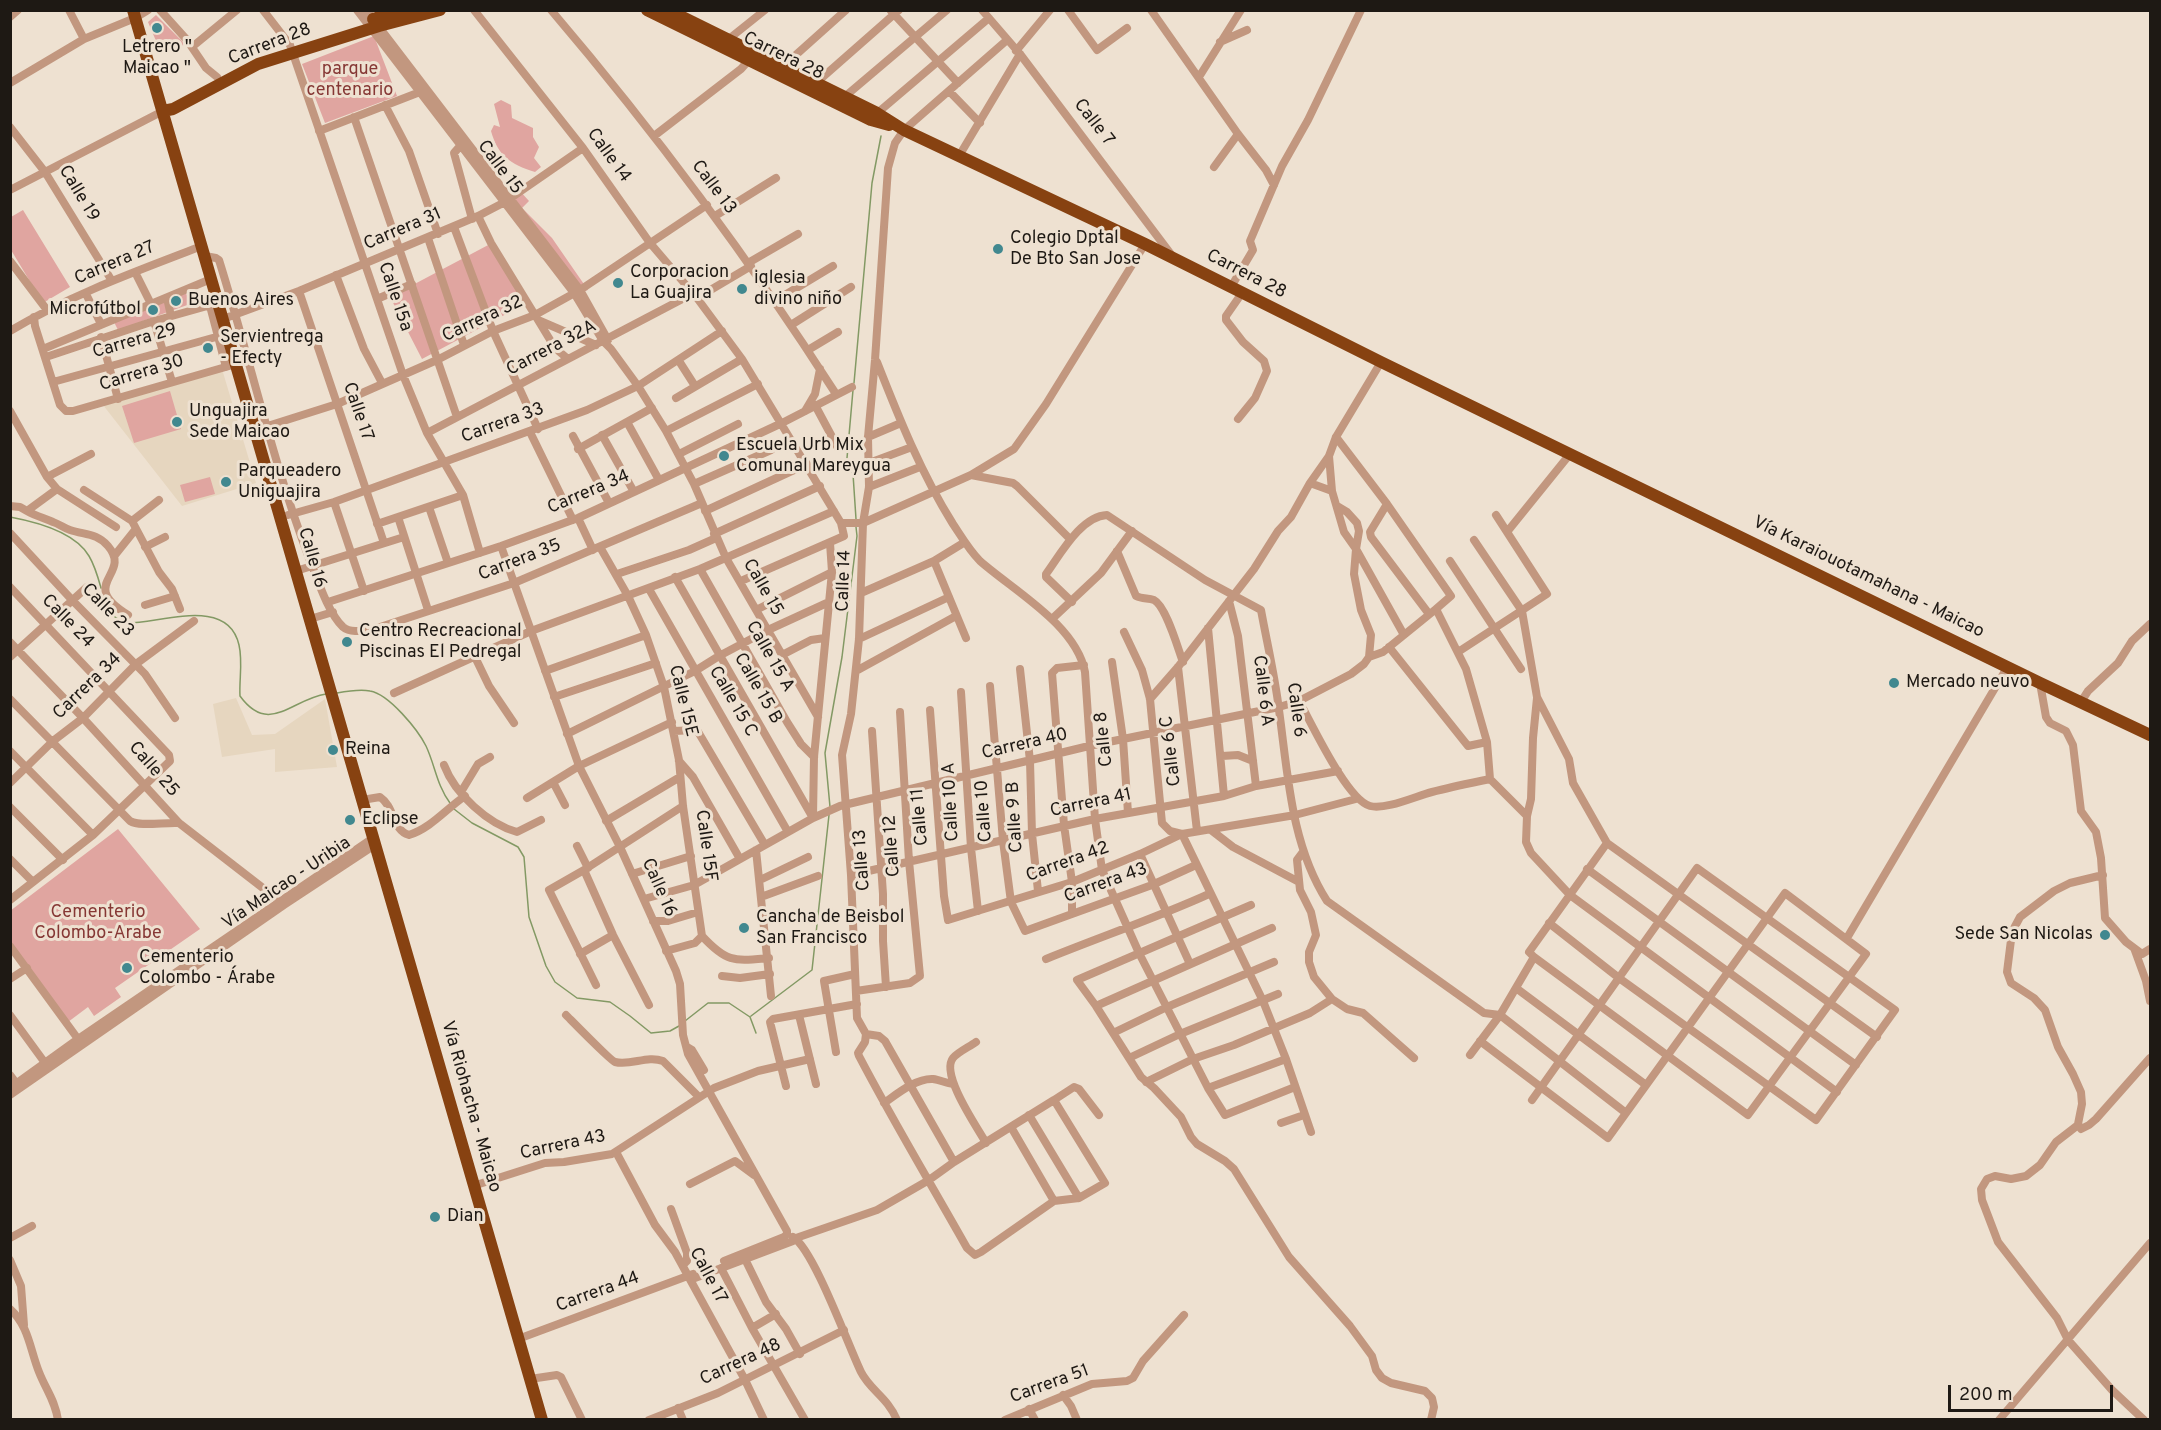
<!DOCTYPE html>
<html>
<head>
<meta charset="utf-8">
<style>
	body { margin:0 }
	#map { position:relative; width:2161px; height:1430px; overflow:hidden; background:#eee1d1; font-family:Overpass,sans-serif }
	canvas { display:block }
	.frame { position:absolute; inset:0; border:12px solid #1e1914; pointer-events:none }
	.scale { position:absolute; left:1948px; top:1385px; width:165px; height:27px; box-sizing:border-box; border:3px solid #1e1914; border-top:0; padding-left:8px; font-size:18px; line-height:21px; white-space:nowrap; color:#1e1914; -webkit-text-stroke:4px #eee1d1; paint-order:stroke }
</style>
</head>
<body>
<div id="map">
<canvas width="2161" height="1430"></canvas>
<div class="frame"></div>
<div class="scale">200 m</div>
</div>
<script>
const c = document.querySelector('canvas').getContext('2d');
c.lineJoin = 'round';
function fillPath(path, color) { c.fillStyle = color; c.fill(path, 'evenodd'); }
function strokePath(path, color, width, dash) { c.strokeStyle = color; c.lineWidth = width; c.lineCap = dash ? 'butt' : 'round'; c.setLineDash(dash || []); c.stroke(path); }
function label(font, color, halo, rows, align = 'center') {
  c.font = font + ' Overpass,sans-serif'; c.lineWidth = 6; c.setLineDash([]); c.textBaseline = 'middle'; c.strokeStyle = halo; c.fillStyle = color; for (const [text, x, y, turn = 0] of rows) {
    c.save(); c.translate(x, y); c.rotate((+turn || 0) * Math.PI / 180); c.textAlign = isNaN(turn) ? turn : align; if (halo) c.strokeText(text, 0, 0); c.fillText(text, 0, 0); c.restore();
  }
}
const built = new Path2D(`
	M222 369 256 483 182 506 103 405Z
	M236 698 252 735 275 734 325 699 337 767 275 772V749L222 757 213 704Z`);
const green = new Path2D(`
	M156 15 186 45 159 48 148 22Z
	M374 36 397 96 325 123 302 64Z
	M501 100 511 105 512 118 533 128V137L539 147 534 158 541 167 535 172C510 164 498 156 491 131L494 125 500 127 494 104Z
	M519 190 529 201 522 208 552 238 588 290 577 293 510 197Z
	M23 210 70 287 43 303 11 250V217Z
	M492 243 525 304 422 359 390 297Z
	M185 290 190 304 118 330 114 322Z
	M170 391 181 429 134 443 122 406Z
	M210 477 215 494 185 502 180 485Z
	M118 829 200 929 115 988 121 997 94 1016 88 1007 68 1022 11 942 10 911Z`);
const stream = new Path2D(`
	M854 383 872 183 881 136
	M853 390 847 458 853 474 856 519
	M10 517C37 522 75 532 89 556 95 566 98 577 101 588
	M106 600C106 613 117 620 128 623 161 623 228 596 239 645 243 662 239 680 240 696 269 736 292 699 326 694
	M337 693C348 691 359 689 370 691 389 694 418 730 426 746 435 765 437 786 450 803
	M830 807 825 753 842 657 857 536 856 527
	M454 809 472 823 518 847 524 857 529 917 546 966 555 982 577 998 610 1002 630 1016 651 1033 670 1031 679 1026
	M751 1016 812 970 829 815
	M685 1021 708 1003H729L750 1017 756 1033`);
const minor = new Path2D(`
	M69 10 84 39
	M160 10 187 40 206 68 217 77
	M263 10 290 45 403 375 427 433 463 495 480 553
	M357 10 574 293 603 341 611 349 638 386 666 431 694 484 726 558 818 717
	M366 10 580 290 608 340
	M474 10 583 148 650 243 697 298 742 359 841 523 844 536 741 581
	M551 10C655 132 750 260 836 394
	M982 10 1020 54 1173 257
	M1068 10 1097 50 1127 28
	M1151 10 1238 134 1266 170 1274 185
	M891 11 958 83
	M10 17 18 10
	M725 42 765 10
	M1220 42 1247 30
	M192 47 237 10
	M1016 51 1050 10
	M779 70 846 10
	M1199 77 1241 10
	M10 83 84 39 135 18 148 10
	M816 83 899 10
	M949 91 980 123
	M842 99 947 10
	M385 105 409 151 438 234
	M875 115 989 18
	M354 117 457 417
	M10 127 45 172 112 281
	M319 131 420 92
	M654 136 741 69 749 60
	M461 145 454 153 472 219
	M959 156 1020 54
	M1214 167 1238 134
	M10 190 163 111
	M478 216 491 243 538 320 596 345
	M715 216 776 178
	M454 227 493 331 538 429
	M428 238 464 345
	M205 256 216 258 219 260C250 359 272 460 309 558 317 578 328 613 343 627 351 634 365 630 374 629L514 583 702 503
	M10 261 47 310
	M748 263 798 234
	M135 272 151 304
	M336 275 364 349 382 383
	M1231 287 1253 250 1250 241 1282 166 1308 120 1361 10
	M299 291 384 543
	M86 294 101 324
	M167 298 171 316
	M697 298 751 266
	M377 299 412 284
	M775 301 833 266
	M210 306 226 367
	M34 317 35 326 60 405 66 411H73L236 364
	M223 319 299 291 478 216 505 202 583 148
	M538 320 555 348 568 359
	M154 321 172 382
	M791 325 851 287
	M10 331C70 295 137 271 202 246
	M101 337 118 399
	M43 349 211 279
	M808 350 838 332
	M46 357 154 321 218 303
	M679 361 695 386
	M877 362C899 418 921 473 953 524 961 536 969 550 980 561 1014 591 1076 625 1085 672L1095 819 1102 870 1139 953 1208 1088 1225 1115 1295 1087
	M53 382 227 334
	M676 398 742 359
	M815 405 838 448
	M10 411 47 477 57 489 116 527
	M805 411 815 394 820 369
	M1238 419 1255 398 1267 371 1264 361 1243 342 1226 320V316L1242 293
	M627 422 659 480
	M255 430 337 404 437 360 493 331 535 315 580 290 707 205
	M666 431 758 384
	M530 432 573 520
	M427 433 692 294
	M602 435 634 492
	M573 436 609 503
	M868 437 901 423
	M1336 437 1387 504
	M578 449 652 408
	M679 454 738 424
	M1329 456 1332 491
	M869 463 912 447
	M971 475 1013 483 1017 486 1070 539
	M47 477 91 454
	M694 484 771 450
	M869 487 920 467
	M84 490 132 521 159 572 172 589 180 609
	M334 502 364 591
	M10 506 20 507 27 511 57 489
	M1337 506 1347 512 1357 523 1359 531 1356 549 1404 635
	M429 507 448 563
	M27 511C36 516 44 518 53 522 59 524 64 528 70 530 85 535 97 533 108 546 133 575 76 583 128 615
	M705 511 807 464
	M288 515 334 502 587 410 638 386 722 331
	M398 517 428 610
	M578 518 593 550
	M132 521 159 500
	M841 523H863L971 475 1014 449 1046 404 1145 244
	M377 524 463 495
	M1507 532 1570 454
	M10 533 73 601 145 674 175 718
	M714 534 820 486
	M1474 540 1522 611 1537 697 1569 759 1573 783 1607 843 1877 1037
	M501 546 579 766 620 847 676 971 680 984 683 1035 688 1054 787 1231V1234
	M145 547 165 537
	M600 547 628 596 646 635 664 687 679 760 683 806 702 936C727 963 734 961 769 958
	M1117 551 1136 596C1142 599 1148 598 1154 600 1166 606 1178 649 1183 662
	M115 555 135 530
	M934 561 966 638
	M1450 561 1521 669
	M700 569 787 722 801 744 814 757
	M296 571 404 537
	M617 574 689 550 716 538
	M675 577 813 818
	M10 587 169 755 170 761 93 835 10 900
	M649 589 788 832
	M861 593 934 561 965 542
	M1229 601 1238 636 1256 786
	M328 602 501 546 578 518 782 423 852 387
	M1072 602 1046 577V574C1060 555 1081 516 1107 515L1205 580 1261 610C1267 643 1275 676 1279 710 1288 775 1291 845 1327 901L1484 1013 1500 1015 1626 1113
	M145 605 175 596
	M756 610 832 572
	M1429 614 1371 537 1370 532 1387 504 1451 596 1436 609
	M310 619 333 612
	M1052 619 1101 573 1132 531
	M1208 628 1224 796
	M1124 632 1142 670 1150 699 1162 823 1170 831 1182 834 1263 1001 1286 1059 1311 1132
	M859 639 949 597
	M10 642 83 718 179 823 281 902
	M1389 647 1468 746 1487 742
	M1458 652 1547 594 1496 515
	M782 655 811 640 825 638
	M10 657 87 587
	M475 657 489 686 514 723
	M1369 657 1383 652 1436 609 1466 669 1487 742 1490 779
	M1112 662 1123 739 1128 813
	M1178 667 1197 831
	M1020 669 1030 761 1032 834 1038 891
	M545 671 646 635
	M856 671 956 616
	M2040 683 2046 717 2050 723 2066 731 2073 745 2081 811 2096 832 2101 858 2105 918 2126 942 2142 954 2150 949
	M990 686 1003 841 1011 902 1025 931 1152 885 1196 865
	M961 692 971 848 978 911
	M394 693 531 631 700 569 834 511
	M554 697 656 663
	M10 699 130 821C140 827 164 822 179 823
	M1150 699 1178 667 1254 569 1278 531 1291 517 1310 483 1329 456 1336 437 1381 362
	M1299 701C1312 724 1347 800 1370 806 1386 810 1416 796 1432 792 1451 787 1471 783 1490 779L1527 816 1526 842 1531 853 1570 895 1837 1092
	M2081 702 2088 691 2118 663 2132 641 2150 624
	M930 710 944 896 948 920 1072 882 1140 854 1182 834 1295 815 1356 799
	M674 731 697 730 765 845
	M872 731 883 894V941L886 987
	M567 734 695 671 719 656 768 630 829 602
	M10 751 93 835
	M1222 756 1238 755 1253 761
	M679 761 693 777 740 859
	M444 765C455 794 488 824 517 832L541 820
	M553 782 565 805
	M10 783 53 741 83 718 136 664 194 621
	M461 792 478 764 490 757
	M527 798 579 766 672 722
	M362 800 380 797C395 807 392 830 409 835 431 828 446 809 465 796
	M10 807 63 860
	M1527 816 1531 799 1533 738 1537 698
	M813 817 814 757 832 572 830 543
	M606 821 680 777
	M1211 830 1233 847 1299 882
	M577 846 588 868
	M756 850 771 996
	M1303 852 1297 860 1300 890 1311 912 1316 935 1309 952V962L1314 977 1332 999 1347 1009 1363 1013 1414 1058
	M1140 854 1190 964
	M10 859 33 882
	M1587 869 1856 1065
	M584 870 613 935 649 1005
	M632 874 691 856
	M851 875 1095 819 1224 796 1256 786 1338 771
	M2103 875 2070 883 2054 891 2020 917 2012 932 2007 972 2011 983 2034 998 2045 1010 2058 1047 2073 1074 2081 1092 2082 1104 2078 1124 2081 1129 2089 1125 2096 1119 2150 1058
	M760 880 808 857
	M761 897 818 876
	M644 899 694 885 813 818 840 806 1089 746 1279 707 1299 701 1351 674 1364 664 1369 657 1371 635 1361 610 1354 574 1356 549 1344 532 1332 491 1310 483
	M1251 905 1077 980 1096 1006 1141 1077 1154 1088 1181 1117 1191 1137 1197 1144 1225 1161 1234 1169 1289 1257 1350 1326 1372 1356 1376 1370 1382 1378 1391 1383 1425 1391 1432 1398 1434 1407 1431 1420
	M1072 913V882L1064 825 1052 673 1057 668 1084 665
	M653 921H668L698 912
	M1847 938 2008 666
	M10 946 78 1039
	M2134 948 2146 981 2150 1001
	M666 951 695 943 702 936
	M580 954 613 935
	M1046 959C1100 937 1156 918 1209 894
	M722 976 740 978 770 974
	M10 979 27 968
	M596 985 549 890 584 870 683 806
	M1516 988 1646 1085
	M856 991 910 983 920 976 909 861 900 712
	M1096 1006 1272 928
	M10 1015 48 1067
	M566 1015C573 1022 611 1061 615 1062 631 1066 647 1055 663 1061L699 1097
	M799 1015 816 1084
	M1113 1033 1167 1007 1274 962
	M866 1034 857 1018 851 875 842 755 851 714 859 639 863 523 869 487 868 437 875 360 888 168 895 143 904 130 1007 40
	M866 1034 879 1036 885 1041 954 1162
	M1480 1041 1608 1138C1667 1056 1726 975 1785 893L1866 954 1748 1115 1534 957
	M976 1042C969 1047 958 1052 953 1058 940 1074 977 1127 986 1143
	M687 1047 692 1050 704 1070
	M836 1052 824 981 855 974
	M1470 1055 1500 1015 1534 957 1529 952 1607 843
	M1129 1058 1180 1034 1278 994
	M10 1075 16 1083
	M1146 1082 1193 1059 1234 1045 1310 1013 1332 999
	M786 1086 770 1022 773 1019 857 1004
	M10 1088 78 1039 373 838
	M1208 1088 1286 1059
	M10 1095 284 905 375 845
	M1054 1100 1074 1087 1079 1089 1099 1115
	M1532 1100 1697 868 1895 1010 1816 1120 1619 978 1549 923
	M884 1103C897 1094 916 1078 933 1079 940 1080 946 1083 953 1084
	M1029 1115 1079 1198
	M1281 1123 1304 1115
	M2078 1125 2056 1142 2040 1165 2026 1176 2011 1179 1995 1176 1987 1179 1981 1189 1982 1200 1998 1242 2057 1318 2068 1340 2112 1390 2144 1420
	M1011 1127 1054 1201
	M616 1152 655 1225 675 1252 744 1378 764 1420
	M690 1184 735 1161 754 1175
	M473 1186 545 1163 564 1162 612 1154 714 1088 758 1071 810 1059
	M671 1209 687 1253V1261L683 1265
	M793 1237C814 1250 848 1345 861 1372 870 1390 888 1398 897 1420
	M10 1238 32 1226
	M745 1259 766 1302 786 1329 800 1354
	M10 1260 21 1286 24 1325
	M724 1261 784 1237 787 1234
	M721 1268 752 1328 805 1420
	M689 1277 695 1278 793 1241 796 1238 877 1210 929 1180 954 1162 1054 1100 1105 1183 1079 1198 1054 1201 981 1252 975 1255 967 1248C931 1184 893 1121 859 1056L858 1053 865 1042 866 1034
	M10 1309C29 1326 30 1350 39 1372 46 1390 55 1400 58 1420
	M752 1328 776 1314
	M518 1339 693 1274
	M530 1379 557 1375 561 1377 582 1420
	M1063 1395 1071 1406 1077 1420
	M678 1408 683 1420
	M1029 1409 1035 1420
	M649 1420 718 1393 844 1330
	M1005 1420 1092 1384 1127 1381 1133 1378 1143 1361 1184 1315
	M1999 1420 2150 1243`);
const highway = new Path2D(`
	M133 10 542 1420
	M647 10 871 120 889 125
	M668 10 877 113 904 130 1145 244 1381 362 2040 683 2150 735
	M373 19 403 10
	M163 111 173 109 258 64 379 26 440 10`);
const markers = [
	[157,28,6,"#41888f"],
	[998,249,6,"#41888f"],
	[618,283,6,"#41888f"],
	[742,289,6,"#41888f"],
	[176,301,6,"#41888f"],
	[153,310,6,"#41888f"],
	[208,348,6,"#41888f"],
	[177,422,6,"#41888f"],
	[724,456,6,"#41888f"],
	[226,482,6,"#41888f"],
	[347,642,6,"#41888f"],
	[1894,683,6,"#41888f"],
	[333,750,6,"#41888f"],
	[350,820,6,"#41888f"],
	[744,928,6,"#41888f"],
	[2105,935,6,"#41888f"],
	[127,968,6,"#41888f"],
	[435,1217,6,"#41888f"]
];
const streetNames = [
	["Carrera 28",270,45,-21],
	["Carrera 28",783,57,26],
	["Calle 7",1093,123,52],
	["Calle 14",608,156,54],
	["Calle 15",499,168,53],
	["Calle 13",713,188,53],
	["Calle 19",78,194,59],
	["Carrera 31",403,230,-23],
	["Carrera 27",115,264,-23],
	["Carrera 28",1246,275,27],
	["Calle 15a",394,297,71],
	["Carrera 32",483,320,-25],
	["Carrera 29",135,342,-16],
	["Carrera 32A",552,349,-28],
	["Carrera 30",142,374,-17],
	["Calle 17",357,412,71],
	["Carrera 33",503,424,-20],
	["Carrera 34",589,493,-23],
	["Calle 16",311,558,74],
	["Carrera 35",520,561,-21],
	["Vía Karaiouotamahana - Maicao",1868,578,26],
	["Calle 14",845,581,-88],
	["Calle 15",762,588,60],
	["Calle 23",107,611,46],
	["Calle 24",67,622,46],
	["Calle 15 A",769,657,60],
	["Carrera 34",88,687,-44],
	["Calle 15 B",757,689,60],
	["Calle 6 A",1262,691,83],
	["Calle 15E",682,701,76],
	["Calle 15 C",732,702,60],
	["Calle 6",1295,710,82],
	["Calle 8",1105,739,-96],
	["Carrera 40",1025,745,-13],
	["Calle 6 C",1172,751,-97],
	["Calle 25",153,770,49],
	["Calle 10 A",952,802,-93],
	["Carrera 41",1091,804,-12],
	["Calle 10",985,811,-94],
	["Calle 11",921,817,-95],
	["Calle 9 B",1016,817,-93],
	["Calle 15F",705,846,82],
	["Calle 12",893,846,-94],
	["Calle 13",863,860,-94],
	["Carrera 42",1068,863,-20],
	["Vía Maicao - Uribia",287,884,-34],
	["Carrera 43",1106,884,-20],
	["Calle 16",658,888,66],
	["Vía Riohacha - Maicao",470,1107,74],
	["Carrera 43",563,1146,-12],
	["Calle 17",707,1276,62],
	["Carrera 44",598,1293,-20],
	["Carrera 48",741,1363,-25],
	["Carrera 51",1050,1385,-20]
];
const poiNames = [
	["Letrero \"",157,48,"center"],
	["Maicao \"",157,69,"center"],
	["Colegio Dptal",1010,239],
	["De Bto San Jose",1010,260],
	["Corporacion",630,273],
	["La Guajira",630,294],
	["iglesia",754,279],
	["divino niño",754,300],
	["Buenos Aires",188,301],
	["Microfútbol",141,310,"right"],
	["Servientrega",220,338],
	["- Efecty",220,359],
	["Unguajira",189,412],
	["Sede Maicao",189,433],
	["Escuela Urb Mix",736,446],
	["Comunal Mareygua",736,467],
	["Parqueadero",238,472],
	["Uniguajira",238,493],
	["Centro Recreacional",359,632],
	["Piscinas El Pedregal",359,653],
	["Mercado neuvo",1906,683],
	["Reina",345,750],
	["Eclipse",362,820],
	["Cancha de Beisbol",756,918],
	["San Francisco",756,939],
	["Sede San Nicolas",2093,935,"right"],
	["Cementerio",139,958],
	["Colombo - Árabe",139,979],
	["Dian",447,1217]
];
const parkNames = [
	["parque",350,70],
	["centenario",350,91],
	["Cementerio",98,913],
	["Colombo-Arabe",98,934]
];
fillPath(built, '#e6d6bf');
fillPath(green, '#e0a5a0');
strokePath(stream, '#839964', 1.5);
strokePath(minor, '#c2977f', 8);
strokePath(highway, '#874211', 12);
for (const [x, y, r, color] of markers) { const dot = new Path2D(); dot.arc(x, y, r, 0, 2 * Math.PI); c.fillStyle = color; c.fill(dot); strokePath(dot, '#eee1d1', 2); }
label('18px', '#1e1914', '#eee1d1', streetNames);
label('18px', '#1e1914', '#eee1d1', poiNames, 'left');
label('18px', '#863835', '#eee1d1', parkNames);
</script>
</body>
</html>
